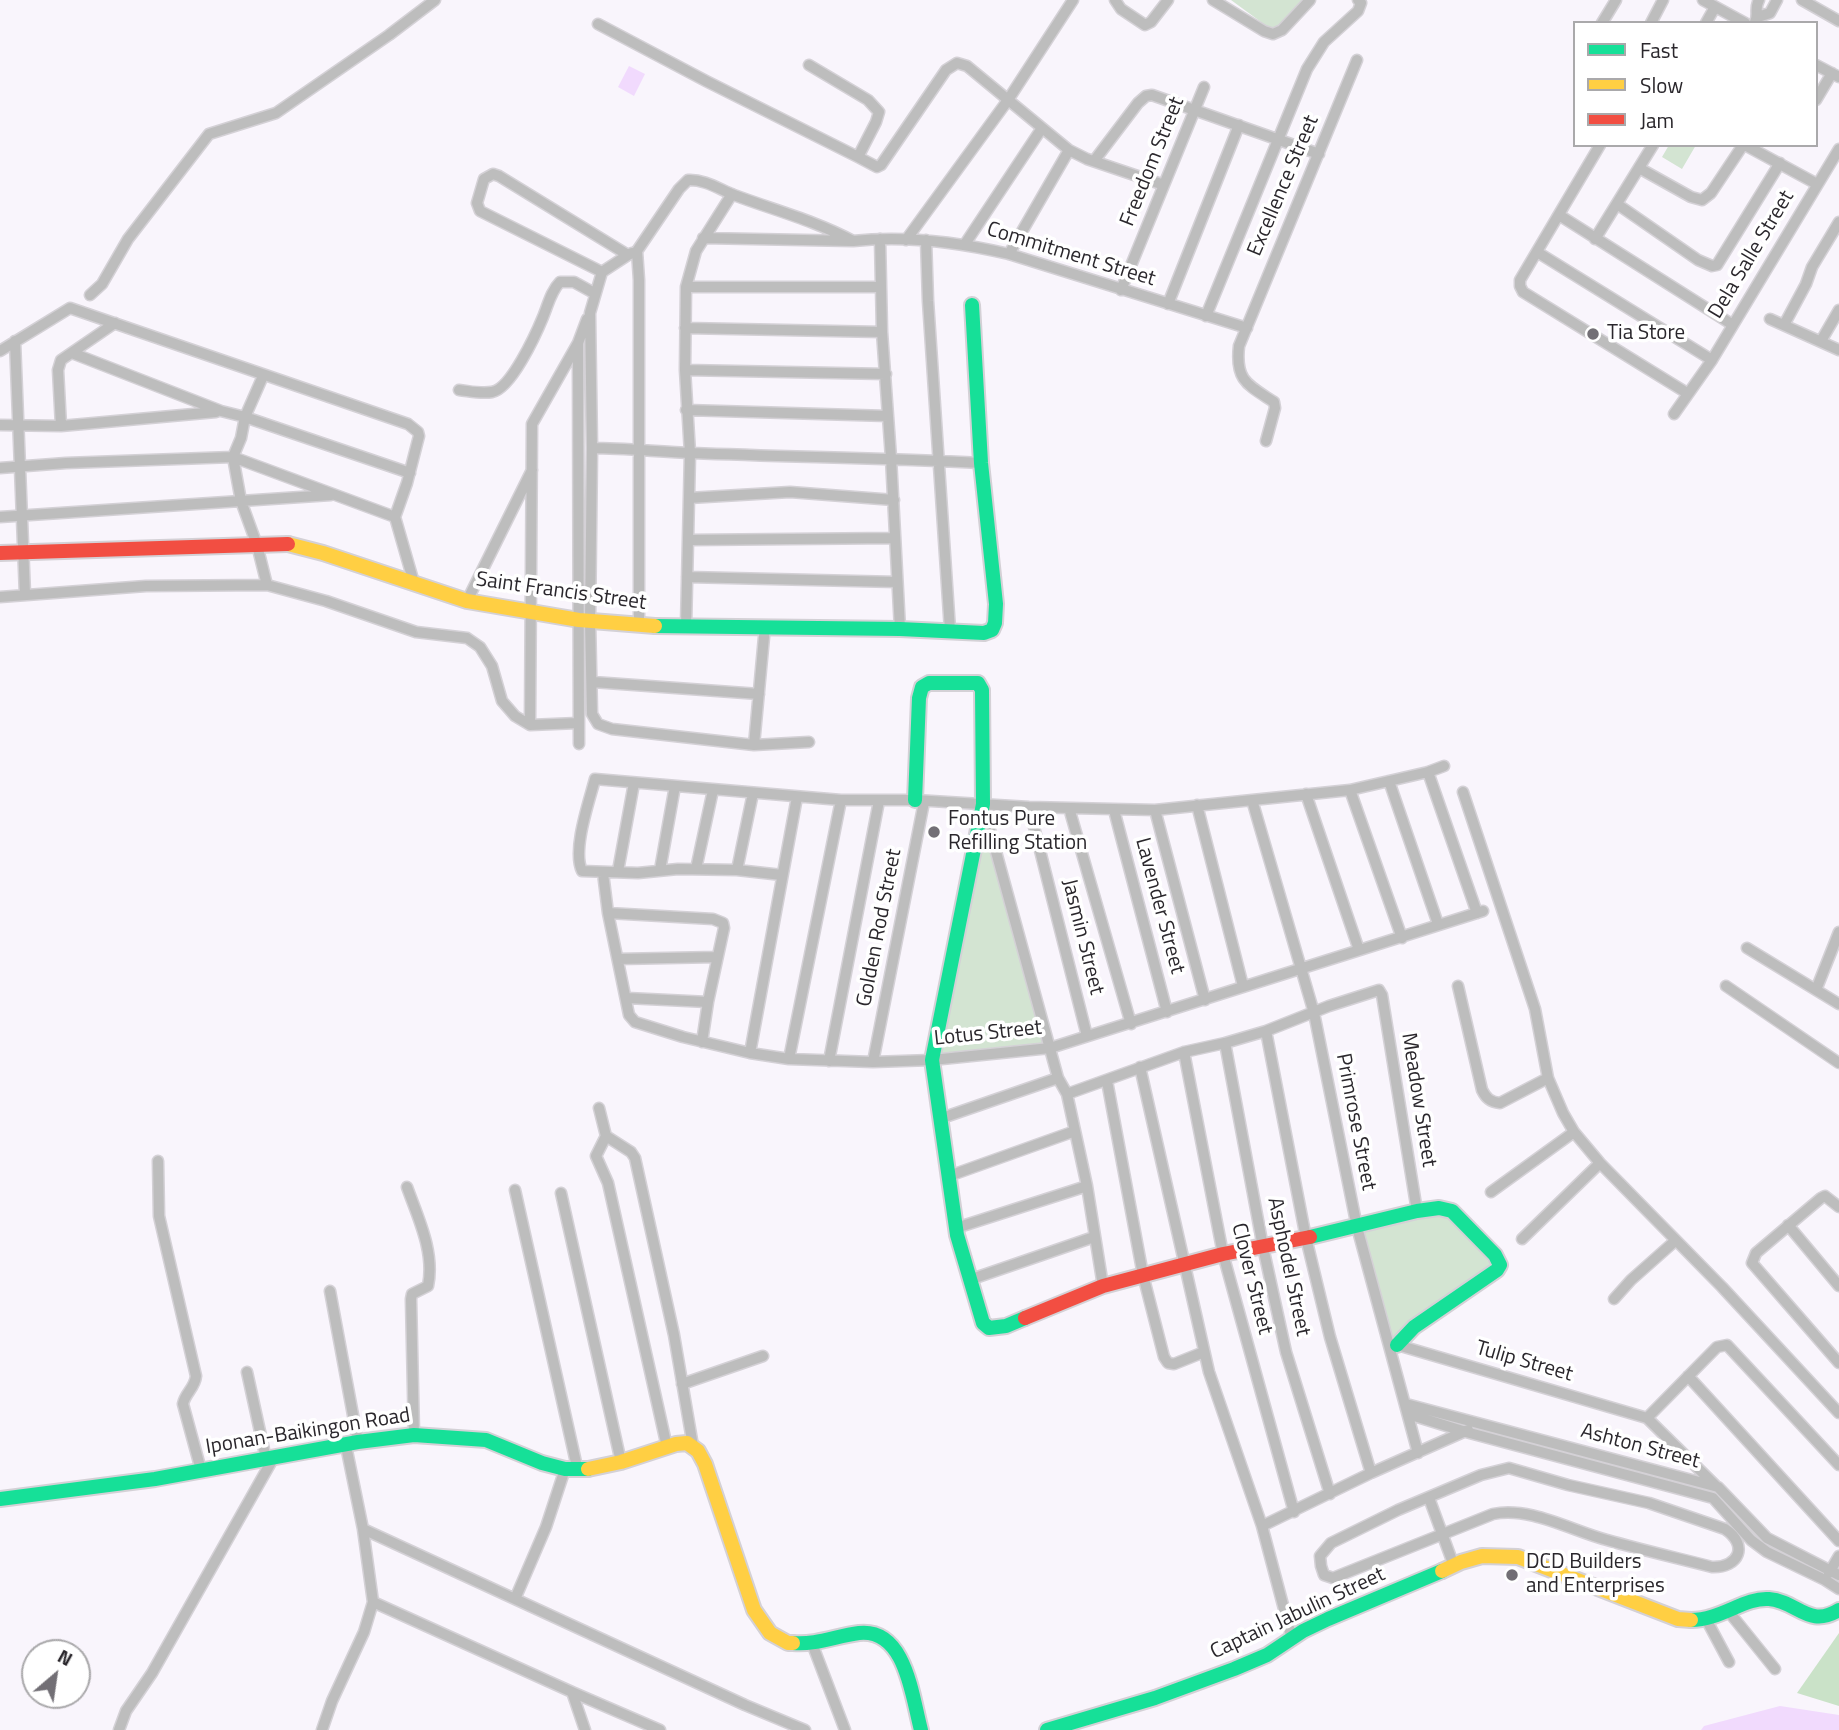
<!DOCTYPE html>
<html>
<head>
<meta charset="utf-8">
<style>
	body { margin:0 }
	#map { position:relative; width:1839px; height:1730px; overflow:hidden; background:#f9f5fc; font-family:"Titillium Web",sans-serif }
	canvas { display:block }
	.legend { position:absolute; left:1573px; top:21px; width:245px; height:126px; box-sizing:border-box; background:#fff; border:2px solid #aaa9ab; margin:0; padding:9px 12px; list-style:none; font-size:21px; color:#2a272c }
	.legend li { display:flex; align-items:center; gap:14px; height:35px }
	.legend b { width:35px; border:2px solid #aaa9ab }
	.north { position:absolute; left:21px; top:1639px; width:70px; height:70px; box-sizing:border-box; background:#fff; border:2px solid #aaa9ab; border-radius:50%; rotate:29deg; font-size:19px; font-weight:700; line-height:28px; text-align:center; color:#2a272c }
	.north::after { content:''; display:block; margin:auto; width:24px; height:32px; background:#726f75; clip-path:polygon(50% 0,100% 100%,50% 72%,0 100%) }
</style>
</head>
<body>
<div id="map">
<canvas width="1839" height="1730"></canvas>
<ul class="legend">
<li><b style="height:9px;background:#16e098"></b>Fast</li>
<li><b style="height:9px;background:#ffcf43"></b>Slow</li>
<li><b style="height:9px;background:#f24e42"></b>Jam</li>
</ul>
<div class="north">N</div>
</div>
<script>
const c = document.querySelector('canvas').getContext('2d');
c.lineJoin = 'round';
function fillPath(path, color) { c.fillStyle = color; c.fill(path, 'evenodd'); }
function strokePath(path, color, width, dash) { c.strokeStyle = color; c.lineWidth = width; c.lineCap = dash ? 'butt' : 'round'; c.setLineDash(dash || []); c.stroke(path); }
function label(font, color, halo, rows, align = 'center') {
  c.font = font + ' "Titillium Web",sans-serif'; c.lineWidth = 7; c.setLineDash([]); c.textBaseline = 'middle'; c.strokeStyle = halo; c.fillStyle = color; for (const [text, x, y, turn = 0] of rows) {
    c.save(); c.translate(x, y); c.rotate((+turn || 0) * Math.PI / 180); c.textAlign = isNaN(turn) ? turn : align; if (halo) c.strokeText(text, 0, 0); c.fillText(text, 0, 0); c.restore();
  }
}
const green = new Path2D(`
	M1231 0H1305L1276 33Z
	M1669 145H1696L1682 169 1662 157Z
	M983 825 1045 1044 937 1054Z
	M1428 1209 1449 1213 1490 1263 1488 1269 1397 1340 1391 1339 1361 1229Z`);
const forest = new Path2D(`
	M1839 1633V1706L1797 1693Z`);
const water = new Path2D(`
	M629 66 645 74 634 96 618 87Z
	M1780 1706 1839 1715V1730H1701L1704 1726Z`);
const street = new Path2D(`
	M1115 0 1121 9 1145 25 1151 22 1168 0
	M1213 0 1264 31 1273 34 1282 30 1310 0
	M1703 0 1745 23
	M1802 0 1839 21
	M1758 17 1770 13 1777 0
	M1755 22C1759 15 1754 8 1759 0
	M1602 23 1616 0
	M1651 23 1663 0
	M1706 23 1715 7
	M598 24 706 81 858 157 877 167 881 165 946 70 957 63 967 66 1069 150 1087 159 1164 185
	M809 65 868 100 879 112 876 122 858 157
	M1816 65 1839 77
	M1816 100 1832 73
	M1600 145 1520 280V286L1523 292 1687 393
	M1745 145 1817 184
	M1094 161 1138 103 1146 96 1152 95 1319 154
	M1639 168 1691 197 1702 200 1711 193 1743 145
	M1617 204 1698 260 1712 266 1717 265 1780 163
	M1559 215 1733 325
	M703 238 853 241C906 235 958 242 1009 254L1247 328
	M880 239 882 332 891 458 900 629
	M1595 239 1653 145
	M906 240 1008 100 1073 0
	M926 240 928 301 950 630
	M965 244 1042 128
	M1537 252 1712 360
	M1009 254 1069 150
	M628 255 602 272 590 313 592 448 590 621 592 714 598 724 612 729 754 745 809 742
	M602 272 480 211 477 203 484 179 493 174 499 176 628 255 632 253
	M686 287H880
	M1121 290 1204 87
	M90 295 102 284 128 239 209 134 276 113 389 35 435 0
	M1168 304 1239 125
	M1206 316 1307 69 1324 42 1358 11 1361 3 1358 0
	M1770 319 1839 350
	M1784 325 1806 284 1812 267 1839 222
	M685 328 882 332
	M15 341 25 595
	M1821 341 1839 310
	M578 344 579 744
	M0 351 70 308 408 424 418 432 419 436 407 483 395 517
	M72 353 221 411 245 417 410 473
	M685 370 886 374
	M263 376 245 417 241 438 233 457 241 501 257 545 267 585
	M459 390C469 391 481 394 492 392 511 389 536 334 543 317 548 305 551 291 560 282H574L594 293
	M686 410 888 416
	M1674 414 1712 360 1839 149
	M0 425 61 426 216 412
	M61 426 58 370 61 360 115 323
	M1266 441 1275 408 1274 402C1248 385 1235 381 1239 346L1357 60
	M592 448C626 448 660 452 693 453 789 457 885 458 981 463
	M0 468 66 463 233 457 395 517 414 583
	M689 498 790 492 894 500
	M0 517 331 495
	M690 540 894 538
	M687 577 897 582
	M0 597 146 586 267 585 326 601 416 632 467 638 480 647 492 666 502 701 515 716 530 725 578 723
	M467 601 532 470
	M639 626V280L637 251 679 189 688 180C704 179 719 189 734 195 774 210 816 221 853 241
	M686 626 690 453 685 370 686 287 696 251 732 194
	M593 682 759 694
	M530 725 532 424 578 343 587 319
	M754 745 765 626
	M1428 772 1477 913
	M1389 781 1438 924
	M1350 790 1402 938
	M1463 792 1535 1009 1548 1078 1563 1113 1574 1132 1600 1163 1722 1287 1839 1413
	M1306 794 1359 950
	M1252 800 1314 1013 1357 1227 1418 1453
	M1197 805 1243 986
	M1029 807 1087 1036
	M984 808 1058 1078 1067 1094 1087 1186 1103 1286
	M1069 808 1131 1024
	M1114 810 1167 1012
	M1155 810 1205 1000
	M696 869 713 790
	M660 870 675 786
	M737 870 753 793
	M618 871 634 783
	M603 873 608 913 629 1015 635 1022 683 1037 750 1053 789 1059 873 1062 932 1060 1050 1048 1483 911
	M782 875 737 870 678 869 638 873 582 871C572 850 589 802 595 779L841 800H915L1029 807 1155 810 1350 790 1428 772 1444 766
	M608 913 713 919 723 923 724 928 708 1002 702 1042
	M1839 932 1816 990 1839 1004
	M1747 948 1816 990
	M618 959 717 957
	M1458 986 1482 1090C1486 1098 1490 1102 1500 1103L1548 1078
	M1726 986 1839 1063
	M627 998 708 1002
	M1266 1031 1306 1238 1330 1337 1371 1473
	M1225 1043 1263 1247 1286 1352 1330 1494
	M1184 1052 1223 1254 1294 1512
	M750 1053 797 797
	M789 1059 841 800
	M829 1061 879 801
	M873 1062 924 802
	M1140 1067 1209 1372 1262 1526 1292 1639
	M1107 1081 1143 1275 1164 1357 1168 1363 1174 1364 1204 1352
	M1067 1094 1184 1052 1225 1043 1266 1031 1329 1006 1379 990 1382 995 1417 1211
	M599 1108 606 1136 596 1156 608 1183 667 1447
	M942 1118 1058 1078
	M606 1136 631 1152 635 1158 674 1335 693 1446
	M158 1161 159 1216 196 1376C195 1388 185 1393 183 1404L201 1470
	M949 1176 1075 1131
	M407 1187C418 1218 435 1252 428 1286L412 1294 411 1299 414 1435
	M515 1190 577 1467
	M1491 1192 1574 1132
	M561 1193 621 1462
	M1839 1207 1825 1196 1821 1198 1756 1253 1752 1263 1839 1363
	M1788 1225 1839 1286
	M956 1228 1087 1186
	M1522 1239 1600 1163
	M969 1280 1094 1237
	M330 1291 358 1442
	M1614 1299 1631 1280 1675 1241
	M1394 1344 1647 1418 1715 1485
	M247 1372 266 1459
	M1688 1376 1839 1541
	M682 1384 763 1356
	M1406 1404 1718 1487 1767 1538 1839 1575
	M1408 1414 1466 1432 1713 1498 1751 1540 1767 1552 1825 1580 1839 1589
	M1647 1418 1717 1347 1727 1345 1839 1465
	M1509 1468 1568 1485 1649 1503 1725 1529C1749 1545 1739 1568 1712 1567 1677 1558 1642 1550 1607 1540 1572 1531 1530 1506 1493 1514L1333 1578 1324 1575 1321 1566 1320 1556 1331 1543 1398 1510 1481 1475Z
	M1429 1498 1454 1566
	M1262 1526 1371 1473 1468 1430
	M363 1529 745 1705 805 1730
	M1829 1573 1839 1556
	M515 1599 546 1527 565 1469
	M373 1602 572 1692 585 1730
	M1729 1612 1775 1669
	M1706 1619 1729 1662
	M813 1646 845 1730
	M572 1692 660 1730
	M119 1730 126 1711 152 1673 274 1457
	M322 1730 332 1701 364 1632 373 1602 363 1529 346 1446`);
const fast = new Path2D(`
	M655 626 900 629 984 633 992 630 995 623 996 604 981 463 972 305
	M915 800 919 698 922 687 929 683H978L982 690 983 804 932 1060 957 1235 983 1323 989 1328 1006 1326 1025 1318
	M1310 1237 1417 1211 1439 1208 1452 1211 1495 1255 1500 1265 1497 1270 1414 1327 1397 1345
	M0 1499 155 1479 358 1442 414 1435 486 1440 542 1463 565 1469H588
	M1691 1620C1721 1620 1745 1597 1769 1599 1797 1601 1809 1629 1839 1610
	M793 1643C816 1645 836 1636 859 1633 906 1628 912 1697 921 1730
	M1047 1730 1155 1698 1234 1669 1267 1655 1303 1631 1328 1619 1442 1571`);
const slow = new Path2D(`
	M288 544 323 553 467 601 579 620 655 626
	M588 1469 621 1462 676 1444 687 1443 698 1451 705 1464 754 1610 770 1633 788 1643H793
	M1442 1571 1461 1562 1482 1556 1518 1557 1678 1619 1691 1620`);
const jam = new Path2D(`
	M0 553 288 544
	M1025 1318 1103 1286 1223 1254 1310 1237`);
const markers = [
	[1593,334,7,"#726f75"],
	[934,832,7,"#726f75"],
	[1512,1575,7,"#726f75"]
];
const streetNames = [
	["Freedom Street",1153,162,-68],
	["Excellence Street",1284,186,-67],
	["Commitment Street",1071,255,17],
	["Dela Salle Street",1752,255,-59],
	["Saint Francis Street",561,592,8],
	["Lavender Street",1159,906,75],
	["Golden Rod Street",880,928,-79],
	["Jasmin Street",1082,937,76],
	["Lotus Street",988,1034,-6],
	["Meadow Street",1418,1100,81],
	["Primrose Street",1355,1122,79],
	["Asphodel Street",1288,1267,78],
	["Clover Street",1251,1279,76],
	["Tulip Street",1524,1362,16],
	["Iponan-Baikingon Road",308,1432,-9],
	["Ashton Street",1640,1447,15],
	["Captain Jabulin Street",1298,1614,-25]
];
const poiNames = [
	["Tia Store",1607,334],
	["Fontus Pure",948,820],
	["Refilling Station",948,844],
	["DCD Builders",1526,1563],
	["and Enterprises",1526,1587]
];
fillPath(green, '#d3e4d2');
fillPath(forest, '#cae2c8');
fillPath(water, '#f1dafd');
strokePath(street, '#d4d1d6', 13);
strokePath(fast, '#d4d1d6', 18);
strokePath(slow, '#d4d1d6', 18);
strokePath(jam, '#d4d1d6', 18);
strokePath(street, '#bdbdbd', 10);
strokePath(fast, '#16e098', 14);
strokePath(slow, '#ffcf43', 14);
strokePath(jam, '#f24e42', 14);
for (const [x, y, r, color] of markers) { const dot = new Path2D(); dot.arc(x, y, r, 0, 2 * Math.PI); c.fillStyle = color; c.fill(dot); strokePath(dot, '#fff', 2.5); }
label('21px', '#2a272c', '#fff', streetNames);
label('21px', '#2a272c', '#fff', poiNames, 'left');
</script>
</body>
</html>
